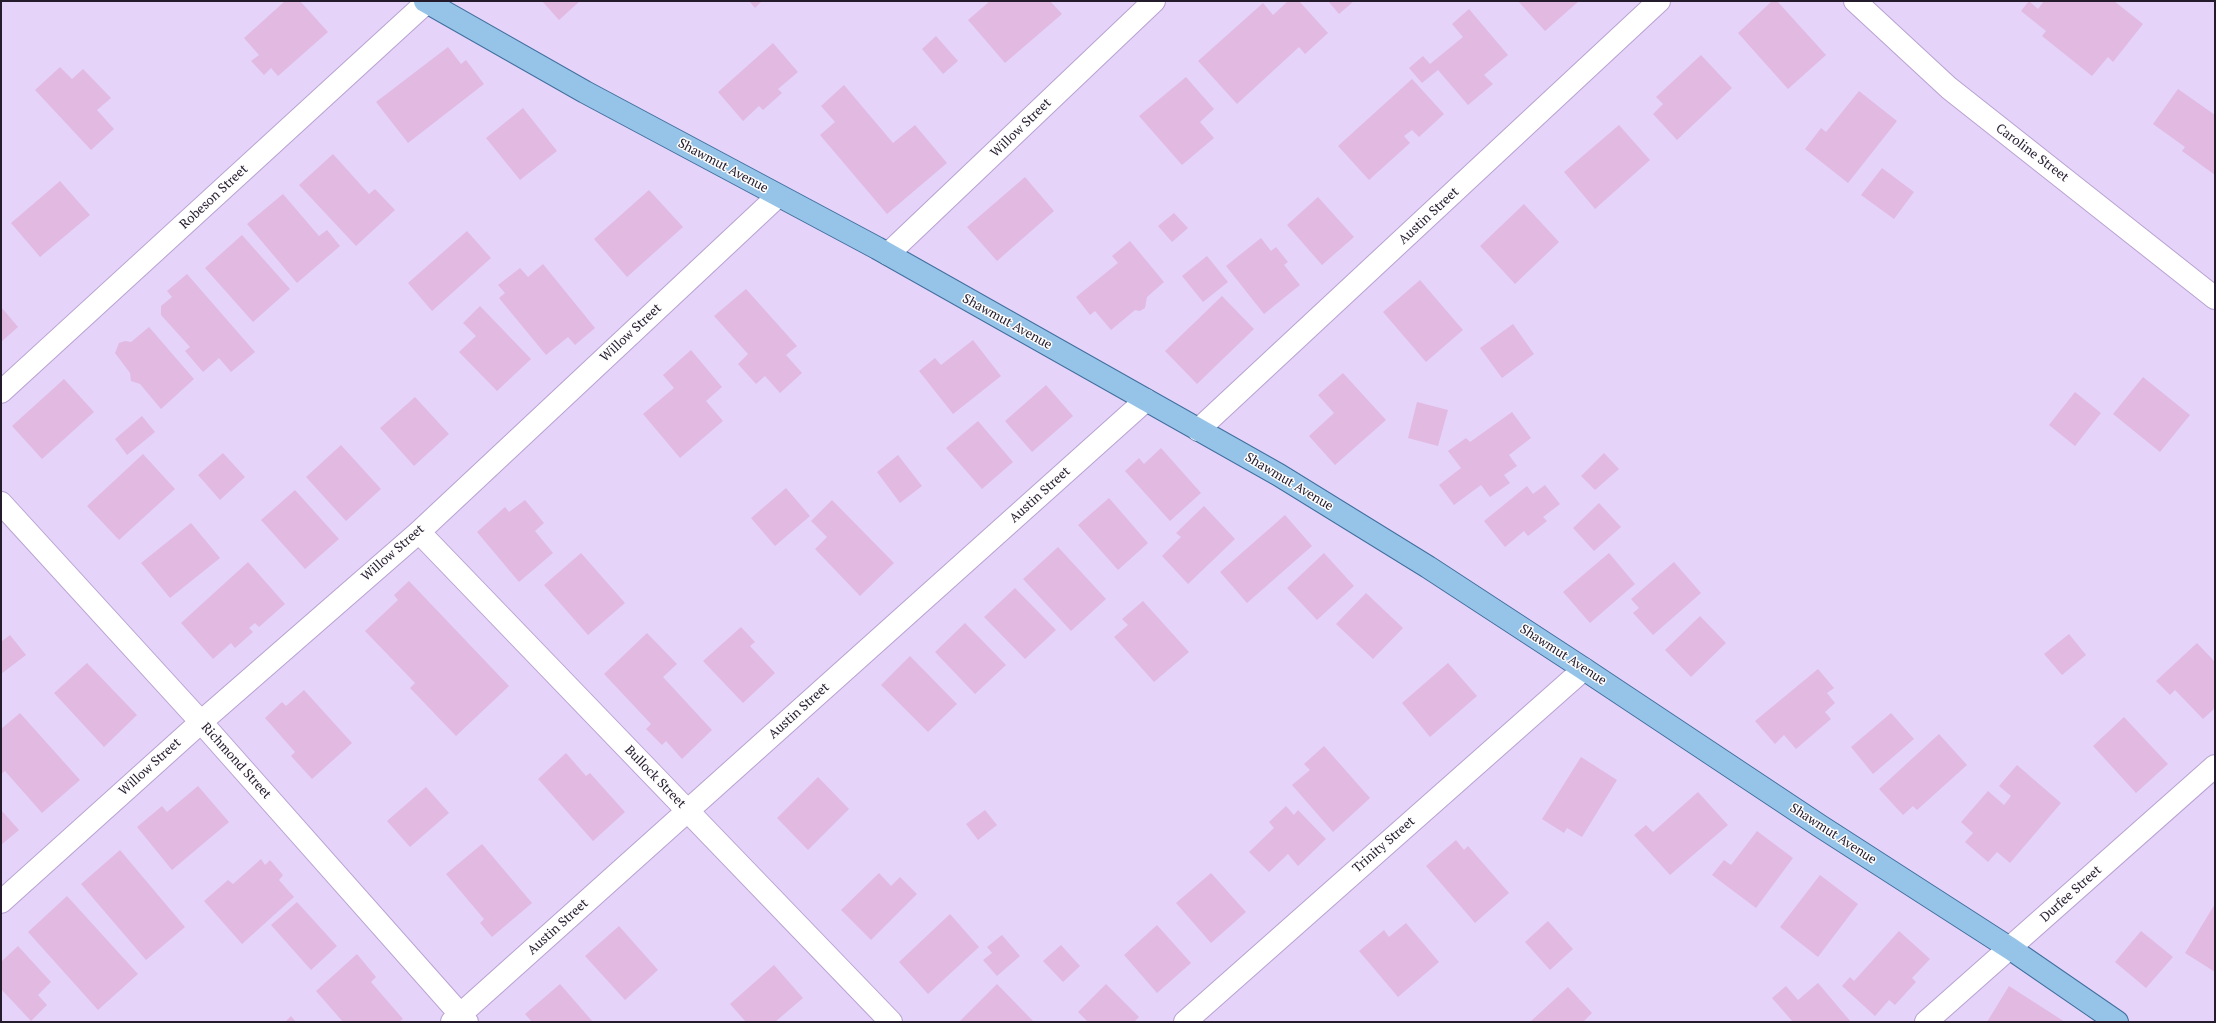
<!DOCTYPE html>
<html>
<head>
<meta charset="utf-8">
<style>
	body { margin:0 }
	#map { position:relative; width:2216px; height:1023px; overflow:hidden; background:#e5d3fa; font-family:"PT Serif",serif }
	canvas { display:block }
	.frame { position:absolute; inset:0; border:2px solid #241b2d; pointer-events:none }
</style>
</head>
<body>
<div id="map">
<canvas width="2216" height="1023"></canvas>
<div class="frame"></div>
</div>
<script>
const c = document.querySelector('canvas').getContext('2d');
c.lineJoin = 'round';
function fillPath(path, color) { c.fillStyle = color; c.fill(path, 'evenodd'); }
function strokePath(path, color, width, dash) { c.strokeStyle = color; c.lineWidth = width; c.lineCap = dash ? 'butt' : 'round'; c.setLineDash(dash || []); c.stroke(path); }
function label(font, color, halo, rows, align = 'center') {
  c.font = font + ' "PT Serif",serif'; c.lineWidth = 3; c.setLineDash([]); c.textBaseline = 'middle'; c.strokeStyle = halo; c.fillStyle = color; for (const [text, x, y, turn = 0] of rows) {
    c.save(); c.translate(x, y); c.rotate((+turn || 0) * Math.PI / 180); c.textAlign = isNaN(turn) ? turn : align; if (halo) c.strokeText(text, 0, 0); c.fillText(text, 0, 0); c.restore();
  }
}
const building = new Path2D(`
	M285 1H300L328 32 278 76 271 68 264 75 251 61 259 55 244 38Z
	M542 1H580L559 20Z
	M749 1H762L755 8Z
	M990 1H1050L1062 14 1005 63 968 20Z
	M1288 1H1299L1328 33 1305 54 1299 47 1237 104 1198 61 1263 3 1273 15Z
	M1328 1H1354L1339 14Z
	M1518 1H1579L1545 31Z
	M1772 1H1777L1826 55 1788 89 1738 33Z
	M2029 1 2038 9 2044 1H2114L2143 24 2113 62 2108 57 2092 76 2042 36 2046 31 2021 11Z
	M1469 9 1508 55 1484 75 1493 84 1468 105 1438 70 1422 83 1409 68 1423 56 1430 64 1463 37 1452 24Z
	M936 36 958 61 943 74 922 49Z
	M773 43 798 72 778 89 782 93 763 110 759 106 743 121 718 92Z
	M448 47 461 64 466 60 484 84 408 143 376 102Z
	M1701 55 1732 88 1677 140 1653 114 1663 104 1656 97Z
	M60 67 72 79 83 69 111 98 97 110 114 129 91 150 35 90Z
	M1186 77 1214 109 1200 122 1214 138 1182 165 1139 116Z
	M1412 79 1444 114 1419 137 1412 130 1404 136 1410 143 1369 180 1338 146Z
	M844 85 893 143 915 125 947 163 887 214 820 135 835 122 821 106Z
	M2178 89 2215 115V175L2182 151 2185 147 2153 124Z
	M1859 91 1897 121 1848 183 1805 149 1821 128 1826 132Z
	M523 108 557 151 520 180 486 138Z
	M1619 125 1650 160 1595 209 1564 172Z
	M333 154 369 194 375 189 395 210 356 246 299 185Z
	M1882 168 1914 192 1894 219 1861 195Z
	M1025 177 1054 211 997 261 967 227Z
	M60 181 90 215 40 257 11 223Z
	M649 190 683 227 627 277 594 239Z
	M283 194 319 236 327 230 340 246 297 283 247 224Z
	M1318 197 1354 237 1322 265 1287 225Z
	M1524 204 1559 242 1515 284 1480 246Z
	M1174 213 1188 228 1172 242 1158 226Z
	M467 231 491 258 432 311 408 283Z
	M242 235 290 289 253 322 205 268Z
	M1261 238 1271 251 1276 247 1288 262 1284 265 1300 285 1264 314 1226 266Z
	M1130 241 1164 282 1147 297 1145 308 1140 311 1135 310 1111 330 1095 311 1090 315 1076 297 1118 263 1112 256Z
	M1207 256 1228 282 1203 302 1182 276Z
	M543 264 595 328 575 345 568 337 546 355 499 298 505 293 498 285 520 268 528 277Z
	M187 274 255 352 231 372 219 358 203 372 185 351 190 347 161 315V306L172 297 167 291Z
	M1420 280 1463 330 1426 362 1383 312Z
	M746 289 797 346 786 355 802 373 780 393 765 376 756 384 738 364 748 354 714 316Z
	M1222 296 1254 329 1197 384 1165 351Z
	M480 306 531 359 497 391 459 352 476 336 463 323Z
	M1 307 18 327 1 342Z
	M1513 324 1534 354 1502 378 1480 348Z
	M149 327 194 379 161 409 140 384 131 381 130 373 115 353 119 343 125 341 131 342Z
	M973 340 1001 376 953 414 919 371 935 358 941 365Z
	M691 350 722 387 706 401 723 421 680 458 643 414 674 388 663 375Z
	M1343 373 1386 420 1335 465 1309 436 1334 413 1318 395Z
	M2143 377 2190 415 2160 452 2113 414Z
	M64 379 94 412 42 459 12 426Z
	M1046 385 1073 416 1032 452 1005 421Z
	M2075 392 2101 413 2075 446 2049 425Z
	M415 397 449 434 414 466 380 428Z
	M1417 402 1448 410 1438 446 1408 438Z
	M1512 412 1531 438 1509 455 1517 466 1504 475 1510 483 1490 497 1481 485 1454 505 1439 485 1461 468 1448 451 1466 438 1470 442Z
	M142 416 155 432 127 455 115 439Z
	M978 421 1013 462 982 489 946 448Z
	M341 445 381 489 346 521 306 477Z
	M1161 448 1201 493 1170 521 1125 471 1139 458 1144 464Z
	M223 453 245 477 220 500 198 475Z
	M1604 453 1619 469 1595 490 1581 476Z
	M143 454 175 489 119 540 87 506Z
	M898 455 922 486 900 503 877 472Z
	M1545 485 1560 504 1543 517 1547 521 1528 536 1524 531 1505 547 1484 521 1527 486 1533 494Z
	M786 488 810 516 775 546 751 518Z
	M295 490 339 539 305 569 261 520Z
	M1109 498 1148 543 1118 570 1078 525Z
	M525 500 544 523 535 531 553 553 519 582 477 532 505 507 509 512Z
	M832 500 894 563 860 596 815 549 827 537 811 521Z
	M1599 503 1621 527 1594 551 1573 528Z
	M1204 506 1235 539 1188 584 1162 556 1181 537 1176 533Z
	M1285 515 1312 546 1247 603 1220 572Z
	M191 523 220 558 170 598 141 563Z
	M1058 547 1106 599 1071 631 1023 579Z
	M581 553 625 603 588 635 544 585Z
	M1324 553 1354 586 1317 620 1287 588Z
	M1609 553 1635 584 1590 623 1563 592Z
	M248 562 285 604 259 627 255 623 249 628 253 632 235 648 231 643 213 659 181 623Z
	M1674 562 1701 593 1653 635 1633 613 1639 608 1631 599Z
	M409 581 509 686 456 736 410 688 415 683 365 631 398 600 394 595Z
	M1015 588 1056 630 1025 659 984 617Z
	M1366 593 1403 628 1373 659 1336 624Z
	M1143 601 1189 652 1154 682 1114 637 1128 625 1122 619Z
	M1700 616 1726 643 1691 677 1665 650Z
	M965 623 1006 665 975 694 935 652Z
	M741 627 755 642 750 646 775 673 743 703 703 661Z
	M647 633 677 664 663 677 712 730 682 759 666 741 662 745 646 729 651 724 604 674Z
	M2069 634 2086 655 2062 675 2044 654Z
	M10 635 26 655 1 674V642Z
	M2197 643 2215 662V708L2203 719 2175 690 2170 695 2156 681Z
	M910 656 957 704 928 732 881 685Z
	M87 663 137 715 104 747 54 693Z
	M1448 663 1477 696 1430 737 1402 703Z
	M1818 669 1834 688 1827 693 1835 703 1825 712 1831 719 1796 749 1784 735 1775 744 1755 721Z
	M304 690 352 743 312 779 291 756 295 752 265 718 282 702 286 706Z
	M20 713 80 780 42 813 5 771 1 774V729Z
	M1891 713 1914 739 1873 774 1851 747Z
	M2124 717 2168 764 2136 793 2093 746Z
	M1939 734 1967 765 1917 810 1913 806 1903 815 1879 789Z
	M1324 746 1370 798 1333 832 1292 785 1310 770 1304 764Z
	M566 753 586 776 590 773 625 812 593 841 538 779Z
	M1581 757 1617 780 1582 837 1567 828 1564 833 1542 819Z
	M2017 765 2061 803 2010 863 1997 852 1988 862 1965 842 1973 833 1961 822 1988 791 2004 805 2011 796 1999 786Z
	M818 777 849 809 808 850 777 818Z
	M198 786 229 822 172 870 137 827 162 806 167 812Z
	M426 787 449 813 410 847 387 821Z
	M1698 792 1728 825 1670 875 1634 835 1646 825 1653 832Z
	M1286 806 1294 815 1298 810 1326 839 1298 866 1288 854 1269 872 1249 852 1274 828 1269 822Z
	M1 810 19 830 1 845Z
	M985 810 997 825 978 840 966 824Z
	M1757 831 1793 858 1756 908 1712 875 1724 860 1731 865Z
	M1456 840 1464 850 1468 846 1509 893 1475 923 1426 866Z
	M482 844 532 903 492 937 480 923 484 919 446 874Z
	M120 850 185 927 146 960 81 884Z
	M261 859 265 865 270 860 283 875 279 880 294 897 242 944 204 901 228 880 233 884Z
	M879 873 891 886 900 877 917 894 871 940 841 910Z
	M1211 873 1246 912 1211 943 1176 903Z
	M1820 875 1858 904 1818 957 1780 927Z
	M67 896 138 974 98 1010 28 932Z
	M297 902 337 946 311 970 271 925Z
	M2215 904V972L2185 953Z
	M950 914 979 947 928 994 899 962Z
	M1548 921 1573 949 1550 970 1525 942Z
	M1406 923 1439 962 1398 997 1359 951 1384 930 1389 937Z
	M1157 925 1191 963 1157 993 1124 955Z
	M619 926 658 970 625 1000 585 956Z
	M1899 931 1930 959 1912 978 1916 982 1895 1005 1889 1000 1875 1016 1842 986 1850 977 1854 981Z
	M2141 931 2173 957 2146 988 2115 962Z
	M1002 935 1020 956 997 976 983 960 992 953 987 947Z
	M1061 945 1080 966 1063 982 1043 961Z
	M18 946 51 982 38 995 47 1005 31 1021 1 989V962Z
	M357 954 376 977 371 982 403 1019 399 1022H343L316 991Z
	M774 965 803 998 775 1022H746L730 1004Z
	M1818 983 1851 1022H1793L1772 998 1786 986 1798 1000Z
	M560 984 593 1022H532L525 1014Z
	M997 984 1034 1022H959Z
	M1106 984 1139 1017 1134 1022H1088L1078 1012Z
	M2009 986 2065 1022H1987Z
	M1568 987 1592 1013 1583 1022H1530Z
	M291 1016 296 1022H285Z`);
const minor = new Path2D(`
	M1855 1 1949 88 2215 298
	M888 254 1154 1
	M1 392 428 1
	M1198 430 1659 1
	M1 503 201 722 467 1022
	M419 532 891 1022
	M1 902 201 722 419 532 778 196
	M452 1022 1146 400
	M1185 1022 1584 669
	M1926 1022 2215 766`);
const major = new Path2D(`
	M425 1 585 92 877 248 1279 475 1428 567 1584 669 1820 826 2011 949 2117 1022`);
const streetNames = [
	["Willow Street",1021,128,-44],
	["Caroline Street",2032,153,37],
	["Shawmut Avenue",723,166,28],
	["Robeson Street",214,197,-43],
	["Austin Street",1429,216,-43],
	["Shawmut Avenue",1007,322,29],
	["Willow Street",631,333,-43],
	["Shawmut Avenue",1289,482,31],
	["Austin Street",1040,495,-42],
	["Willow Street",393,553,-41],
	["Shawmut Avenue",1563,655,33],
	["Austin Street",799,711,-42],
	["Richmond Street",236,761,48],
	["Willow Street",150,767,-42],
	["Bullock Street",655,777,46],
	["Shawmut Avenue",1833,834,33],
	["Trinity Street",1384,845,-41],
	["Durfee Street",2071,894,-42],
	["Austin Street",558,927,-42]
];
fillPath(building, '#e1b9e1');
strokePath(minor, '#b8a2d0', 24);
strokePath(major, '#416f9e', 24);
strokePath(minor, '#fff', 22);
strokePath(major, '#96c4e9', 22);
label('13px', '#241b2d', '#fdfdfd', streetNames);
</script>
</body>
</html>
